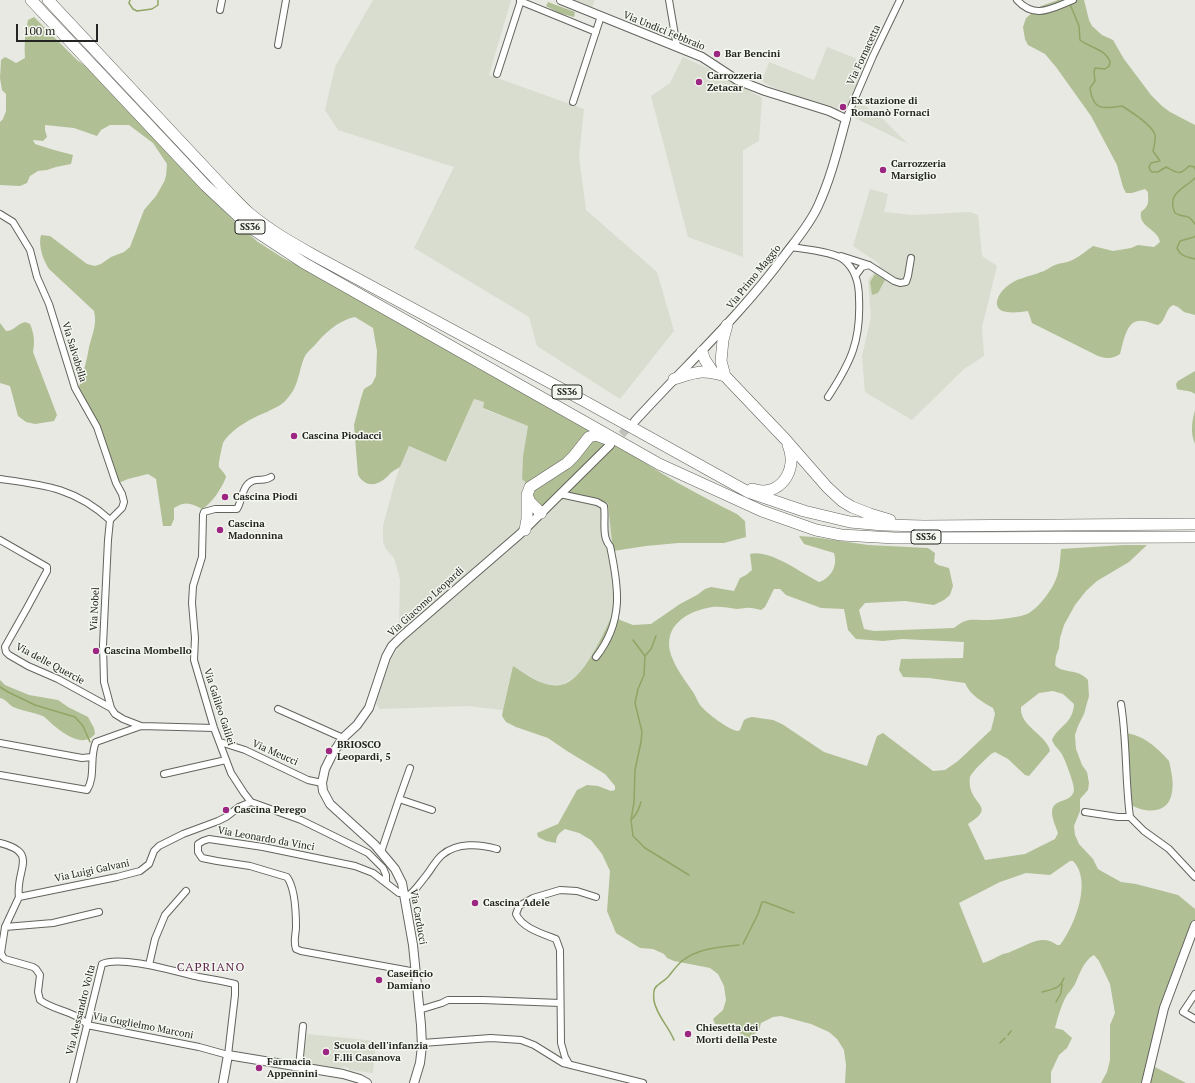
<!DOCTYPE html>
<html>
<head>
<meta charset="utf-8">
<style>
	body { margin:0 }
	#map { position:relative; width:1195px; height:1083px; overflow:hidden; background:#e7e9e2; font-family:"PT Serif",serif }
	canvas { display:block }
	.scale { position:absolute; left:16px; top:24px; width:82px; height:18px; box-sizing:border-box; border:2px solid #242523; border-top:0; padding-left:5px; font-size:12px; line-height:14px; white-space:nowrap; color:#242523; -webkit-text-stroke:3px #f4f7ef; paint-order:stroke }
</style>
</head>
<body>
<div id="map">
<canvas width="1195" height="1083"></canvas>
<div class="scale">100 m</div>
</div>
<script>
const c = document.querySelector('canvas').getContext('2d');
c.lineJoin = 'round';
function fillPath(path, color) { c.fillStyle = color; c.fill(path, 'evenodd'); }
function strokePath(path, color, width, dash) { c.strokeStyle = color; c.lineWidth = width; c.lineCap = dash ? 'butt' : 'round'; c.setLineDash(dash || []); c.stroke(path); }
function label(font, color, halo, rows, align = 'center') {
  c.font = font + ' "PT Serif",serif'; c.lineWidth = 3; c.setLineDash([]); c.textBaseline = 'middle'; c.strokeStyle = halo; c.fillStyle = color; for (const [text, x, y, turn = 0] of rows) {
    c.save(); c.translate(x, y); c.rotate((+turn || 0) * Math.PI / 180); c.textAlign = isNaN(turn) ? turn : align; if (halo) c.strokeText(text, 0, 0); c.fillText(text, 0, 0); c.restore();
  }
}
const built = new Path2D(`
	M373 0H511L489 75 584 109 579 156 586 210 657 272 674 331 620 399 537 346 529 317 414 248 454 167 338 130 325 110 335 67Z
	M573 0H595L592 8Z
	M827 47 855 58 861 71 846 117 770 86 762 81 769 62 814 80Z
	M683 57 718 73 762 98 759 141 743 150V257L688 237 651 96 670 83Z
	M857 100 884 120 908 144 851 116Z
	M870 189 888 194 884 212 912 215 970 212 978 215 982 256 997 266 982 327 984 356 964 369 912 420 865 392 862 356 871 317 868 280 880 264 853 246Z
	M474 399 484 402 483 409 528 426 523 456 522 479 530 487 527 519 541 513 570 495 586 497 608 503 615 569 613 614 592 656 578 675 562 685 545 684 529 676 513 666 503 710 468 706 380 709 376 704 381 686 392 657 396 652 401 637 399 626 400 579 394 558 386 549 383 542V526L394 485 401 463 408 446 447 462Z
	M307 1034 376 1041 373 1073 349 1070V1068L345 1067V1066L340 1069 303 1065Z`);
const green = new Path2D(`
	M1058 0H1084L1089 20 1092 26 1102 35 1113 40 1124 59 1151 95 1162 106 1170 112 1195 125V315L1184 312 1178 307 1173 305C1165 309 1166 321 1158 325 1152 324 1145 320 1139 321 1126 321 1123 344 1120 354 1113 359 1107 359 1098 356L1032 323 1028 311C1021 312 1014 313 1007 312 991 310 997 295 1005 288 1015 278 1029 277 1041 272 1046 271 1050 267 1055 265 1060 263 1065 263 1070 261 1078 258 1086 251 1093 246L1113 251 1131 248 1138 245 1154 247 1160 242C1158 229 1138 227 1141 212 1150 205 1148 202 1148 192L1145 189 1132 193H1126L1123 187 1117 165 1091 116 1056 67 1045 54 1028 45 1025 39 1023 27 1026 18 1041 6Z
	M548 2 575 12 574 17 559 13 546 6Z
	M34 17 77 60 91 70 104 86 237 224 258 242 283 258 303 268 621 446C657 473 697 494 737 514L745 521 746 537 724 543H678L646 546 613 551 608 503 586 497 570 495 541 513 530 502V487L522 479 523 456 528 426 483 408 484 402 474 399 446 462 409 446 400 467C397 469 394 470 392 472 390 473 389 475 387 477 377 486 366 488 358 475L354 425 361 398 364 389 372 384 376 376 377 351 373 328 355 317C337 321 325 333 314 346 310 350 306 353 304 358 298 373 299 386 287 399 281 406 274 408 267 412 253 417 230 430 223 443 222 447 218 464 219 467 221 470 225 473 226 477 223 486 211 505 202 509 191 503 185 501 174 508V519L171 526H163L156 479 148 474 128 479 121 482 116 483 97 427 77 392C82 379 85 367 88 353 90 338 98 326 94 311L49 269C43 260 38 245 41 235L50 236 87 264 95 266 101 264 111 257 124 252 130 247 144 210 156 196 164 182 166 176 167 164 153 143 129 125H110L101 130 97 136 74 128 45 125V130L47 137 43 141 33 140 35 144 54 150 73 155 71 164 56 167 47 170 38 171 30 176 27 183 20 186 0 185V122L3 119 6 111V94L2 90 0 78 1 60 5 57 11 60 16 63 25 58C24 45 25 32 28 20Z
	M875 274 885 280 878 293 872 295 870 282Z
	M25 322 30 324C34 334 35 341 33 352L57 415 54 421 35 424 26 422 18 416 10 386 0 383V323L6 331C14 331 17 324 25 322Z
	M1195 371V394C1190 390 1183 391 1177 389L1176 384 1178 381Z
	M1195 410V444C1190 433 1192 421 1195 410Z
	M799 536 813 537 868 545 928 548 935 553 934 562 938 565 949 568 953 586 950 595 944 600 934 605 905 601 865 603 859 610 864 629 874 631 954 628C967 617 972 620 988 620 996 620 1021 617 1027 614 1038 609 1052 590 1056 579 1060 570 1060 558 1061 549L1124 545H1147L1129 562 1097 581 1086 591 1075 605 1064 625 1060 638 1059 648 1056 656 1055 665C1062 674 1078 668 1088 680L1089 696 1084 714 1078 726 1075 735 1076 749 1082 765 1087 772 1089 783 1088 790 1080 799V811L1074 826 1075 835 1079 844 1093 859 1098 869 1103 872 1121 882 1136 884 1178 895 1195 909V925L1188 941 1151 1065 1186 1083H1101L1107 1072 1110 1060V1025L1115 1013 1110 984 1099 961 1094 955C1084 960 1079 975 1075 984 1073 988 1070 991 1067 995 1061 1005 1058 1017 1055 1028L1063 1030 1072 1038 1067 1048 1059 1055 1051 1072V1083H845L846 1065 844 1050 837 1039 829 1032 811 1024 781 1016 773 1017 761 1023 759 1030 749 1039 738 1032 729 1025 715 1024 713 1019 723 1010 726 1000 724 986 718 974 710 968 674 961 667 958 664 954 653 949 640 948 616 933 607 911 610 871 602 854 591 840 579 833 565 829C559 833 556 836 556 843L546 841 538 837 537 833 558 824 577 790 587 785 598 786 611 791 615 790V786L605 774 567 751 548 738 516 727 506 722 502 716 503 710 513 666C523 672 534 681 546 684 550 685 557 686 561 685 584 681 603 633 613 614L620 620 633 625 651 624 680 604 697 595 705 589 711 587 734 591 740 578 746 575 752 570 750 554C770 549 801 573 819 582 831 578 838 566 834 553L804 544ZM774 589H780L786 595 821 608 844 609 848 630 856 639 883 641 902 639 964 642 963 658 901 659 899 670 903 677 929 678 965 683C970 695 982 702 993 708L995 714 991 730 958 761 945 770 933 771 883 733 877 736 867 766 824 752 782 724 773 720 752 717 748 718 744 720 740 730 738 731C729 730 706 713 700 705 697 701 696 696 693 692 685 680 676 669 671 655 662 626 687 611 712 607 721 606 728 608 737 609 740 609 742 608 746 608 750 607 756 609 761 610L765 607ZM1053 691 1063 694 1074 704C1073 724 1058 726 1052 740 1054 746 1058 748 1061 753 1064 756 1075 786 1074 790 1072 804 1053 797 1052 812 1052 819 1056 827 1058 833L1055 839 1025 854 985 860 968 824C995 807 975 807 970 787 970 784 969 780 970 777 973 770 986 759 991 754L995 752 1008 759 1025 775 1029 776 1050 751C1047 735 1019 726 1021 707L1039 693ZM1070 861H1073C1093 881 1074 927 1060 945H1057C1041 933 1027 946 1012 951 1009 953 1006 953 1003 954 996 957 990 961 983 963L959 903 1000 882 1026 873 1050 875Z
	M0 680 5 685 29 695 58 700 68 707 88 717 94 728 95 734C83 749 63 733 52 724 49 721 46 718 43 716 33 712 22 711 13 707 8 704 6 699 0 698Z
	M1124 733C1142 734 1158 748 1169 761 1171 770 1174 782 1172 792 1169 815 1144 814 1128 803Z`);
const stream = new Path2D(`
	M130 0 129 3 133 9 137 11 152 9 158 5V0
	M1070 4 1079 26 1080 40C1090 48 1106 49 1110 62L1109 66 1105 69 1095 68 1094 72 1095 81 1090 88C1093 111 1103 109 1122 106 1130 111 1153 126 1155 135 1156 139 1154 147 1153 151L1160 161 1151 163 1149 167 1150 170 1152 172H1158L1166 167C1178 173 1179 176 1189 166L1195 167V169
	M1195 178C1184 189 1166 193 1175 213 1184 219 1187 212 1195 224
	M1195 236 1194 237 1180 241 1177 248C1180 256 1187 257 1195 259
	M656 636 651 649 645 656 644 675 638 689 635 703 642 732 641 742 635 770 634 802 631 820 633 836 645 848 689 875
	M633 640 645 656
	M0 687 8 692 35 705 75 717 83 726 90 742
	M631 820C637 815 639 809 641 802
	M743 944 758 914 762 902H765L794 913
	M1042 992C1053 989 1060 989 1064 978
	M1056 1002 1061 993 1062 984
	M1008 1035 1011 1031
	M674 1040C669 1027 657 1016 654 1001 652 983 658 987 668 977 673 971 677 965 682 961 698 948 719 947 739 945
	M1000 1043 1005 1038`);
const secondaryTunnel = new Path2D(`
	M613 443 633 423`);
const street = new Path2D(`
	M669 0 677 47
	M1017 0C1035 20 1052 8 1073 0
	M520 1 596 32
	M220 10 222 0
	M278 45 286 0
	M497 74 521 0
	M573 102 601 16
	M846 119 873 56 900 0
	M0 214 13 222 30 250 37 277 49 304 75 388 97 427 116 483 122 494 124 502 122 508 110 520
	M791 247C804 249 835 252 844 260 856 270 859 283 859 298 861 341 851 362 828 397
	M841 256 869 265 894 281 900 283 906 282 908 276 911 258
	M856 275 862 267 869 265
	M271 477C265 481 262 479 256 480 242 482 243 499 237 509H215L204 512 203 515 202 557 193 586 192 603 195 638 194 660 214 728 231 773 244 793 251 802 301 820 368 853 383 868 386 875V882
	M0 479C45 485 75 488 110 520
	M560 494 597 502 604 506C606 518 601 537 610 546 619 588 624 621 596 657
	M110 520 108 540 103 645 104 682 111 708 115 714 123 719 141 726 214 728
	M0 540 47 567V571L27 608 10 638 5 647 6 652 9 655 28 666 58 679 111 708
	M1121 704C1127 741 1125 779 1130 817
	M278 709 343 738
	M220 742 245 750 308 780 322 783
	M0 743 82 758 92 757
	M164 774 226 760
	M0 775 87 790C96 776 89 757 96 742L141 726
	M399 799 410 768
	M1085 812 1118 817H1130
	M1130 817 1144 831 1169 849 1195 877
	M0 843C40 853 15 869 19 897
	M381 852 399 799 432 810
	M5 927 53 923 99 912
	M149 965 155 939 165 915 186 891
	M416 972 301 951 296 949C293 941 296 934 296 927 296 914 295 888 287 877L250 866 217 861 202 858 198 852V844L203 841 209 839 263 847 355 866 373 873 399 893H404L408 896C415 891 420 883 425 877 431 870 435 861 442 855 457 842 480 844 497 849
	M1195 994 1183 1012 1195 1019
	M419 1010 442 1003 448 1000H483L560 1003
	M422 1043 491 1038 521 1040 534 1045 563 1063 643 1083
	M569 1064 565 1057 561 1043 560 950 556 939C543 934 522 928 516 914L519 906 533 898 560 890 577 891 596 897
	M299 1067 303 1026
	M73 1083 102 964C121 955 177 972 199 977 211 979 223 981 235 984V995L228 1055 199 1047 87 1025C78 1012 52 1010 40 1000L38 992 40 975 36 969 33 967 5 959 3 957 1 953 5 927 19 897 117 877 140 871 149 864 154 851 159 846 183 834 218 821 226 817 239 807 251 802`);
const secondary = new Path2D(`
	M561 0 702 57 737 80 765 91 829 111 846 119C838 148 831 178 818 206 810 224 796 240 784 256 740 316 685 366 635 421
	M223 1083 228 1055 343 1074 360 1079 367 1083
	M414 1083 420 1063 422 1046 421 1025 413 945 402 883 395 869 375 845 330 804 323 791 322 783 325 769 333 753 343 738 357 725 369 708 386 657 392 646 401 637 520 534 610 445
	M1146 1083 1164 1008 1195 925`);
const highway = new Path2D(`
	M31 0 205 185 251 228 304 263 659 464 762 511 816 530 841 535 895 538 1195 537
	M48 0 225 189C233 197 241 206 249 213 270 231 294 244 317 257L586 402 748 492 804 511 850 522 883 525 924 526 1195 524
	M727 325 723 340 721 361 725 376 785 439 827 487 842 501 852 507 870 514 890 520
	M702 352 705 360 713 372
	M674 379C697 372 702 369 725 376
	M752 489C780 499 799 469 788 445
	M527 495 530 502 541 513
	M525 530 527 519V495L530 487 567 463 574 456 589 437 596 435 607 439`);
const markers = [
	[717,54,4,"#9c2783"],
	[699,82,4,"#9c2783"],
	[843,107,4,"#9c2783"],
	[883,170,4,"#9c2783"],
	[294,436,4,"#9c2783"],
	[225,497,4,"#9c2783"],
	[220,530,4,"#9c2783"],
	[96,651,4,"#9c2783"],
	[329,751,4,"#9c2783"],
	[226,810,4,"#9c2783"],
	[475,903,4,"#9c2783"],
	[379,980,4,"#9c2783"],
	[688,1034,4,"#9c2783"],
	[326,1052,4,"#9c2783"],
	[259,1068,4,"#9c2783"]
];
const shields = [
	[250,227,30],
	[567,392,30],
	[926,537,30]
];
const shieldNames = [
	["SS36",250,227],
	["SS36",567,392],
	["SS36",926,537]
];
const streetNames = [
	["Via Undici Febbraio",664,31,22],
	["Via Fornacetta",864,55,-65],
	["Via Primo Maggio",754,277,-51],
	["Via Salvabella",74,352,73],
	["Via Giacomo Leopardi",426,602,-42],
	["Via Nobel",95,609,-87],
	["Via delle Quercie",50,664,28],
	["Via Galileo Galilei",219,707,72],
	["Via Meucci",275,753,24],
	["Via Leonardo da Vinci",266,839,10],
	["Via Luigi Galvani",92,871,-12],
	["Via Carducci",418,917,80],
	["Via Alessandro Volta",81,1010,-76],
	["Via Guglielmo Marconi",143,1026,11]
];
const poiNames = [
	["Bar Bencini",725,54],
	["Carrozzeria",707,76],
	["Zetacar",707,88],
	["Ex stazione di",851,101],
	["Romanò Fornaci",851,113],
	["Carrozzeria",891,164],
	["Marsiglio",891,176],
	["Cascina Piodacci",302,436],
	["Cascina Piodi",233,497],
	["Cascina",228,524],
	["Madonnina",228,536],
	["Cascina Mombello",104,651],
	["BRIOSCO",337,745],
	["Leopardi, 5",337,757],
	["Cascina Perego",234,810],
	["Cascina Adele",483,903],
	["Caseificio",387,974],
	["Damiano",387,986],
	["Chiesetta dei",696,1028],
	["Morti della Peste",696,1040],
	["Scuola dell'infanzia",334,1046],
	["F.lli Casanova",334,1058],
	["Farmacia",267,1062],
	["Appennini",267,1074]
];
const quarterNames = [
	["CAPRIANO",211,968]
];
fillPath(built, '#d8ddcf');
fillPath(green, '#b1bf95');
strokePath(stream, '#91a564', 1.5);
strokePath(secondaryTunnel, '#c0c2bc', 8, [8, 4]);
strokePath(street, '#62645e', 8);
strokePath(secondary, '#62645e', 10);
strokePath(highway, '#62645e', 12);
strokePath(street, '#fff', 6);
strokePath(secondary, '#fff', 8);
strokePath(highway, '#fff', 11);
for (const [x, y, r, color] of markers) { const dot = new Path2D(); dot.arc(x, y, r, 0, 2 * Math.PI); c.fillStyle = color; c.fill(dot); strokePath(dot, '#f4f7ef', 1.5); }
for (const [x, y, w] of shields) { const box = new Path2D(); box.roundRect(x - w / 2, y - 7, w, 14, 3); c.fillStyle = '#f4f7ef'; c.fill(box); strokePath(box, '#242523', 1); }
label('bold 9px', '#242523', null, shieldNames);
label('10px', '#242523', '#f4f7ef', streetNames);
label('bold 10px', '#242523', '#f4f7ef', poiNames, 'left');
c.letterSpacing = '1px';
label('12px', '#5d2550', '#f4f7ef', quarterNames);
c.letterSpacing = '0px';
</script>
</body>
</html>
